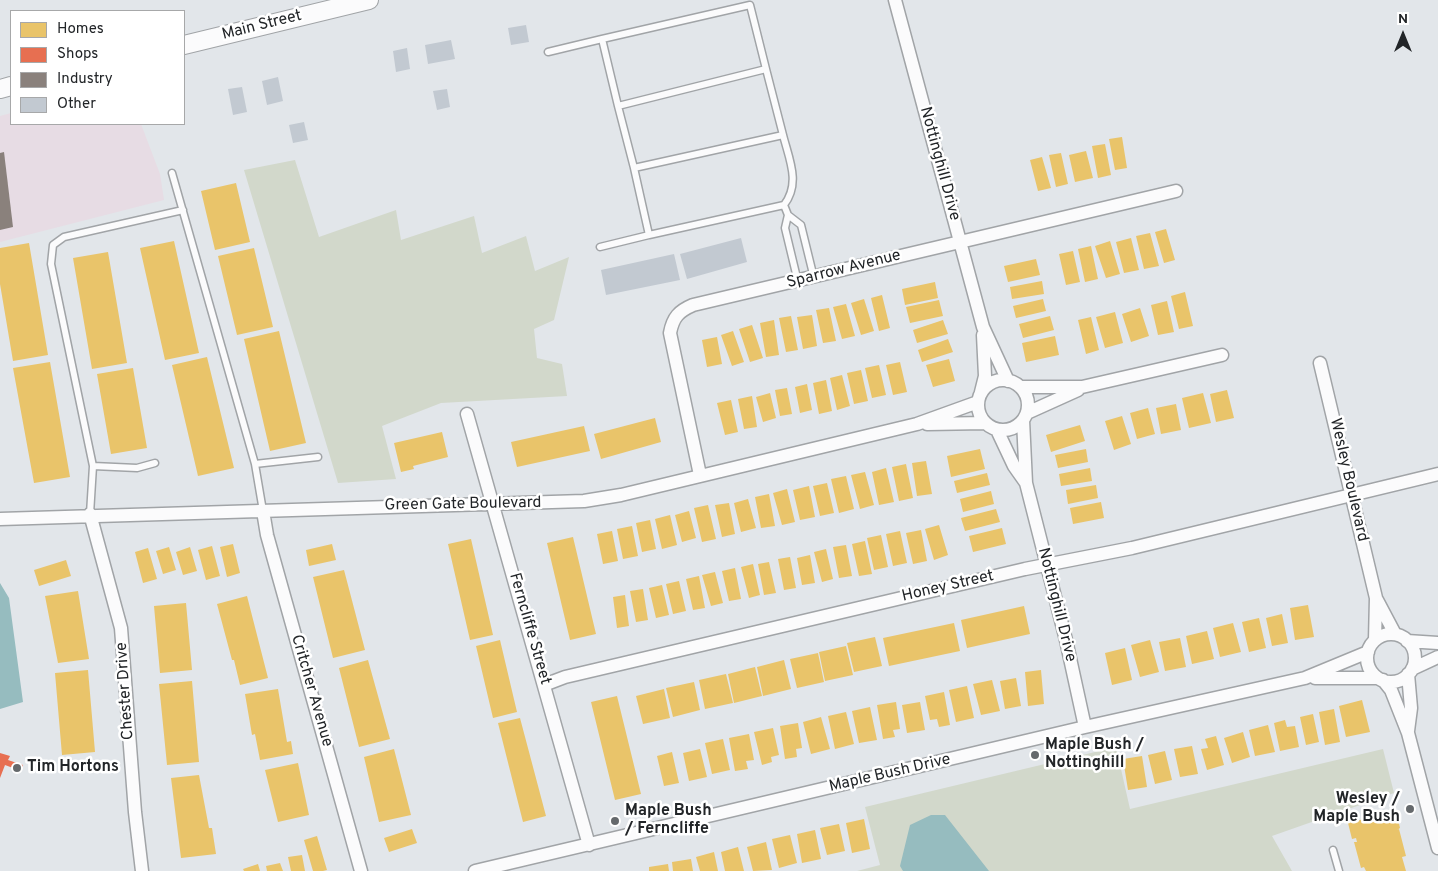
<!DOCTYPE html>
<html>
<head>
<meta charset="utf-8">
<style>
	body { margin:0 }
	#map { position:relative; width:1438px; height:871px; overflow:hidden; background:#e2e6ea; font-family:Overpass,sans-serif }
	canvas { display:block }
	.legend { position:absolute; left:10px; top:10px; width:175px; height:115px; box-sizing:border-box; background:#fff; border:1px solid #a7a8a9; margin:0; padding:6px 9px; list-style:none; font-size:15px; color:#222528 }
	.legend li { display:flex; align-items:center; gap:10px; height:25px }
	.legend b { width:25px; border:1px solid #a7a8a9 }
	.north { position:absolute; left:1378px; top:10px; width:50px; height:50px; -webkit-text-stroke:4px #fff; paint-order:stroke; rotate:0deg; font-size:14px; font-weight:700; line-height:20px; text-align:center; color:#222528 }
	.north::after { content:''; display:block; margin:auto; width:18px; height:22px; background:#222528; clip-path:polygon(50% 0,100% 100%,50% 72%,0 100%) }
</style>
</head>
<body>
<div id="map">
<canvas width="1438" height="871"></canvas>
<ul class="legend">
<li><b style="height:14px;background:#e9c46a"></b>Homes</li>
<li><b style="height:14px;background:#e76f51"></b>Shops</li>
<li><b style="height:14px;background:#8a817c"></b>Industry</li>
<li><b style="height:14px;background:#c2c9d1"></b>Other</li>
</ul>
<div class="north">N</div>
</div>
<script>
const c = document.querySelector('canvas').getContext('2d');
c.lineJoin = 'round';
function fillPath(path, color) { c.fillStyle = color; c.fill(path, 'evenodd'); }
function strokePath(path, color, width, dash) { c.strokeStyle = color; c.lineWidth = width; c.lineCap = dash ? 'butt' : 'round'; c.setLineDash(dash || []); c.stroke(path); }
function label(font, color, halo, rows, align = 'center') {
  c.font = font + ' Overpass,sans-serif'; c.lineWidth = 5; c.setLineDash([]); c.textBaseline = 'middle'; c.strokeStyle = halo; c.fillStyle = color; for (const [text, x, y, turn = 0] of rows) {
    c.save(); c.translate(x, y); c.rotate((+turn || 0) * Math.PI / 180); c.textAlign = isNaN(turn) ? turn : align; if (halo) c.strokeText(text, 0, 0); c.fillText(text, 0, 0); c.restore();
  }
}
const industrial = new Path2D(`
	M11 113V124H141L160 174 164 200 0 242V116Z`);
const green = new Path2D(`
	M295 160 319 237 396 210 401 240 474 216 482 253 526 236 535 271 569 257 554 320 534 329 537 358 562 364 567 396 441 403 382 426 396 479 338 483 244 170Z
	M1116 747 1130 809 1383 749 1394 793 1272 836 1292 871H857L880 865 865 807Z`);
const water = new Path2D(`
	M0 583 9 598 23 702 0 709Z
	M931 815H945L989 871H903L900 866 910 825Z`);
const homes = new Path2D(`
	M1122 137 1127 168 1115 170 1109 139Z
	M1105 144 1111 175 1098 178 1092 146Z
	M1086 151 1093 178 1075 182 1069 155Z
	M1061 153 1068 184 1056 187 1049 155Z
	M1042 157 1051 188 1038 191 1030 160Z
	M236 183 250 242 215 250 201 191Z
	M1166 229 1175 260 1164 263 1155 232Z
	M1150 233 1159 266 1144 269 1136 236Z
	M1131 238 1139 270 1124 273 1116 242Z
	M174 241 199 353 165 360 140 248Z
	M1110 241 1120 274 1106 278 1095 246Z
	M29 243 48 355 13 361 0 284V248Z
	M1091 246 1098 279 1085 282 1078 249Z
	M254 248 273 327 237 335 218 256Z
	M1073 251 1080 282 1066 285 1059 254Z
	M108 252 127 363 92 369 73 258Z
	M1036 259 1040 275 1008 282 1004 266Z
	M1042 281 1044 294 1012 299 1010 287Z
	M935 282 938 298 905 305 902 289Z
	M1185 292 1193 326 1179 329 1171 296Z
	M882 295 890 328 879 331 871 298Z
	M864 299 874 331 861 335 851 303Z
	M1043 299 1046 311 1016 318 1013 306Z
	M939 300 943 316 910 323 906 307Z
	M1167 301 1174 332 1158 335 1151 305Z
	M846 304 855 336 842 339 833 307Z
	M829 308 836 341 823 343 816 310Z
	M1140 308 1149 336 1131 342 1122 314Z
	M1115 312 1123 343 1105 348 1096 317Z
	M812 315 817 346 803 349 797 317Z
	M791 316 798 350 786 352 779 318Z
	M1050 316 1054 330 1023 338 1019 324Z
	M1091 317 1099 350 1086 354 1078 320Z
	M774 320 779 355 766 357 760 323Z
	M943 320 948 334 917 343 913 330Z
	M752 325 763 358 750 362 739 329Z
	M279 331 306 443 270 451 244 339Z
	M733 331 744 362 732 366 721 335Z
	M1055 336 1059 355 1026 362 1022 343Z
	M717 337 722 364 707 367 702 340Z
	M948 339 953 352 922 362 918 350Z
	M207 357 234 468 198 476 172 365Z
	M949 359 955 381 933 387 926 365Z
	M50 362 70 477 34 483 13 368Z
	M900 362 907 392 893 395 886 365Z
	M879 365 886 395 872 398 865 368Z
	M133 368 147 448 111 454 97 374Z
	M861 370 868 401 854 404 847 373Z
	M842 375 850 406 837 410 830 378Z
	M826 380 832 411 819 414 813 383Z
	M807 384 812 410 800 413 795 387Z
	M787 388 792 414 780 416 775 390Z
	M1227 390 1234 418 1216 422 1210 394Z
	M770 393 776 418 763 422 756 397Z
	M1203 393 1211 423 1189 428 1182 398Z
	M752 396 757 427 744 429 738 399Z
	M731 400 738 432 725 435 717 403Z
	M1176 404 1181 430 1161 434 1156 408Z
	M1148 408 1155 434 1137 439 1130 413Z
	M1122 416 1131 444 1114 450 1105 421Z
	M655 418 661 442 601 459 594 434Z
	M1080 425 1085 441 1051 452 1046 435Z
	M584 426 590 451 517 467 511 442Z
	M442 432 448 457 413 466 414 469 401 472 394 443Z
	M980 449 985 469 951 477 947 456Z
	M1086 449 1088 462 1058 468 1055 455Z
	M926 461 932 494 917 496 912 463Z
	M906 464 913 498 899 501 892 467Z
	M886 468 894 502 879 505 872 472Z
	M1090 468 1092 481 1061 486 1059 474Z
	M865 472 874 505 860 509 851 475Z
	M987 473 990 485 957 493 954 481Z
	M846 476 854 509 839 513 831 479Z
	M827 483 834 513 820 516 813 486Z
	M1096 485 1098 498 1068 504 1066 490Z
	M809 486 815 517 800 520 793 490Z
	M787 489 795 522 782 525 773 493Z
	M991 491 994 504 963 512 960 499Z
	M769 494 775 526 761 528 755 497Z
	M748 499 756 528 741 532 734 503Z
	M1101 502 1104 518 1073 524 1070 508Z
	M729 503 735 534 722 537 715 505Z
	M708 505 716 539 702 542 694 508Z
	M996 509 1000 522 965 531 961 518Z
	M689 511 696 538 682 542 675 515Z
	M670 515 677 545 662 549 655 519Z
	M650 520 656 549 642 552 636 523Z
	M939 525 948 555 934 560 925 529Z
	M632 526 638 556 623 559 617 529Z
	M1002 528 1006 544 973 552 969 536Z
	M921 530 927 561 913 564 906 533Z
	M612 531 618 561 603 564 597 534Z
	M900 531 907 563 893 566 886 534Z
	M881 535 888 567 874 570 867 538Z
	M573 537 596 634 570 640 547 543Z
	M471 539 493 635 470 640 448 544Z
	M865 541 872 574 859 576 852 544Z
	M233 544 240 573 227 577 220 547Z
	M332 544 336 560 309 566 306 550Z
	M846 545 852 576 839 578 833 547Z
	M212 546 220 576 206 580 198 550Z
	M169 547 176 570 163 574 156 551Z
	M190 547 197 571 183 575 176 552Z
	M148 548 157 579 143 583 135 552Z
	M826 549 833 579 822 582 814 552Z
	M810 555 815 583 802 585 797 558Z
	M790 557 796 588 784 590 778 559Z
	M66 560 71 576 39 586 34 570Z
	M769 562 776 593 764 595 758 564Z
	M753 564 760 595 749 598 741 567Z
	M735 568 741 599 729 601 722 571Z
	M344 570 365 650 333 658 313 577Z
	M715 572 723 603 711 606 702 575Z
	M699 576 705 608 693 610 686 579Z
	M679 581 686 611 673 614 666 584Z
	M662 585 669 615 656 618 649 588Z
	M643 589 648 620 636 622 630 591Z
	M78 591 89 659 58 663 45 596Z
	M625 595 629 626 617 628 613 597Z
	M247 596 268 678 240 685 234 660H232L217 604Z
	M186 603 192 670 160 673 154 606Z
	M1308 605 1314 637 1295 640 1290 608Z
	M1024 606 1030 634 967 648 961 620Z
	M1282 614 1288 643 1272 646 1266 618Z
	M1259 618 1266 648 1249 652 1242 622Z
	M954 623 960 651 889 666 883 638Z
	M1233 623 1241 652 1220 657 1213 628Z
	M1207 631 1214 659 1192 664 1186 636Z
	M875 637 882 666 854 672 847 643Z
	M1180 638 1186 667 1165 671 1159 642Z
	M500 640 517 712 493 718 476 646Z
	M1150 640 1159 672 1140 677 1131 645Z
	M846 646 853 675 825 681 819 652Z
	M1125 648 1132 680 1112 685 1105 653Z
	M818 653 824 682 797 688 790 659Z
	M368 660 390 739 359 747 339 668Z
	M784 660 791 689 763 696 757 667Z
	M755 667 762 696 734 703 728 674Z
	M88 670 95 752 62 755 55 673Z
	M1041 670 1044 704 1028 706 1025 672Z
	M726 674 733 703 705 709 699 680Z
	M1016 678 1021 706 1005 709 1000 681Z
	M992 680 1000 711 981 715 973 684Z
	M192 681 199 762 167 765 159 684Z
	M694 682 700 710 673 717 666 688Z
	M967 686 974 718 956 722 949 690Z
	M278 689 287 742 291 741 293 754 260 760 255 734 252 735 245 694Z
	M664 689 670 718 643 724 636 696Z
	M944 692 950 725 939 727 937 719 930 720 925 696Z
	M617 696 641 794 615 800 591 702Z
	M1362 700 1370 732 1346 737 1339 706Z
	M896 702 900 729 893 730 895 737 883 739 877 705Z
	M920 702 925 730 907 733 902 705Z
	M870 707 877 740 859 743 852 711Z
	M1334 709 1340 742 1325 745 1319 712Z
	M846 712 854 744 835 749 828 716Z
	M1313 714 1319 742 1306 745 1300 717Z
	M821 717 830 749 811 754 803 722Z
	M520 718 546 816 523 822 498 723Z
	M1285 720 1287 727 1295 726 1299 747 1280 751 1274 723Z
	M798 723 802 748 796 749 797 757 785 759 780 726Z
	M1268 725 1275 752 1255 756 1249 730Z
	M773 728 779 755 771 757 772 762 762 765 754 732Z
	M1243 732 1250 757 1232 763 1224 738Z
	M749 734 754 760 746 761 748 769 735 771 729 738Z
	M1216 736 1224 765 1207 770 1201 749 1208 748 1205 739Z
	M723 739 730 770 712 774 705 743Z
	M1192 746 1198 774 1180 777 1174 749Z
	M394 749 411 815 379 822 364 757Z
	M700 749 707 777 689 781 683 753Z
	M1165 751 1172 780 1155 784 1148 755Z
	M672 752 679 783 664 786 657 756Z
	M1142 756 1147 787 1128 790 1123 759Z
	M298 763 309 815 278 822 265 770Z
	M199 775 209 828H212L216 854 181 858 171 778Z
	M1396 811 1400 828 1397 830 1399 829 1406 856 1402 857 1406 871H1366L1364 867 1361 868 1354 842H1357L1356 838 1352 839 1348 823Z
	M864 819 870 849 852 853 846 823Z
	M839 824 845 851 827 855 820 828Z
	M412 829 417 843 389 852 384 838Z
	M815 830 821 859 802 863 797 834Z
	M790 835 797 863 779 868 772 839Z
	M317 836 327 870 323 871H313L304 840Z
	M766 842 772 870 753 871 747 847Z
	M738 847 744 871H725L721 852Z
	M714 852 718 871H700L696 857Z
	M302 855 305 871H291L288 857Z
	M691 859 693 871H673L672 862Z
	M280 863 283 871H267L266 866Z
	M258 864 260 871H244L243 869Z
	M668 864 669 871H649V867Z`);
const shops = new Path2D(`
	M0 753 10 756 8 760 23 765 21 771 5 765 0 778Z`);
const industry = new Path2D(`
	M4 152 13 227 0 230V153Z`);
const building = new Path2D(`
	M526 25 529 42 511 45 508 28Z
	M451 40 455 59 428 64 425 45Z
	M407 48 410 69 396 72 393 51Z
	M278 77 283 101 267 105 262 81Z
	M242 87 247 112 233 115 228 89Z
	M447 89 450 107 437 110 433 91Z
	M304 122 308 140 293 143 289 125Z
	M741 238 747 262 687 279 680 254Z
	M674 254 680 280 606 295 601 270Z`);
const service = new Path2D(`
	M548 52 602 39
	M618 106 602 39 750 5 766 69
	M634 168 618 106 766 69 783 135
	M172 173 255 464 263 511
	M784 205C801 183 789 159 783 135L634 168 649 235 784 205 788 215 801 225 814 278
	M788 215 785 228 798 282
	M600 247 649 235
	M255 464 318 457
	M93 466 137 468 155 463
	M90 514 93 466 51 264 53 245 64 237 183 210
	M1333 850 1339 871`);
const minor = new Path2D(`
	M895 0 983 327 1008 381
	M1320 363 1376 598 1375 640
	M978 405a25 25 0 1 1 50 0a25 25 0 1 1-50 0Z
	M1020 387H1082L1222 355
	M981 392 985 376 983 335
	M1027 413 1078 390
	M467 414 589 845
	M1023 420 1026 483 1066 640 1085 727
	M927 424 985 423
	M997 430 1014 466 1026 483
	M700 475 670 333C673 317 679 311 693 305L1176 191
	M263 511 267 535 361 871
	M90 514 121 628 135 812 142 871
	M0 519 584 501 621 495 917 424 978 402
	M1377 600 1395 634
	M1367 658a24 24 0 1 1 48 0a24 24 0 1 1-48 0Z
	M1407 641 1438 643
	M1412 669 1438 657
	M1315 678H1378
	M1383 680 1391 690 1408 733 1438 848
	M544 685 565 677 1025 569 1132 548 1438 474
	M1408 731 1411 708 1408 674
	M475 871 1085 727 1305 678 1368 652`);
const secondary = new Path2D(`
	M184 45 369 0
	M0 89 11 86`);
const markers = [
	[1035,755,5,"#65696c"],
	[17,768,5,"#65696c"],
	[1410,809,5,"#65696c"],
	[615,821,5,"#65696c"]
];
const streetNames = [
	["Main Street",262,26,-14],
	["Nottinghill Drive",939,164,75],
	["Sparrow Avenue",844,270,-14],
	["Wesley Boulevard",1348,480,77],
	["Green Gate Boulevard",463,505,-1],
	["Honey Street",948,587,-13],
	["Nottinghill Drive",1056,605,76],
	["Ferncliffe Street",529,629,74],
	["Chester Drive",126,691,-94],
	["Critcher Avenue",311,691,74],
	["Maple Bush Drive",890,774,-13]
];
const poiNames = [
	["Maple Bush /",1045,746],
	["Nottinghill",1045,764],
	["Tim Hortons",27,768],
	["Wesley /",1400,800,"right"],
	["Maple Bush",1400,818,"right"],
	["Maple Bush",625,812],
	["/ Ferncliffe",625,830]
];
fillPath(industrial, '#e7dce4');
fillPath(green, '#d2d8cb');
fillPath(water, '#96bcbf');
fillPath(homes, '#e9c46a');
fillPath(shops, '#e76f51');
fillPath(industry, '#8a817c');
fillPath(building, '#c2c9d1');
strokePath(service, '#a1a4a7', 9);
strokePath(minor, '#a1a4a7', 15);
strokePath(secondary, '#a1a4a7', 20);
strokePath(service, '#fbfbfc', 6);
strokePath(minor, '#fbfbfc', 12);
strokePath(secondary, '#fbfbfc', 18);
for (const [x, y, r, color] of markers) { const dot = new Path2D(); dot.arc(x, y, r, 0, 2 * Math.PI); c.fillStyle = color; c.fill(dot); strokePath(dot, '#fff', 2); }
label('16px', '#222528', '#fff', streetNames);
label('bold 16px', '#222528', '#fff', poiNames, 'left');
</script>
</body>
</html>
